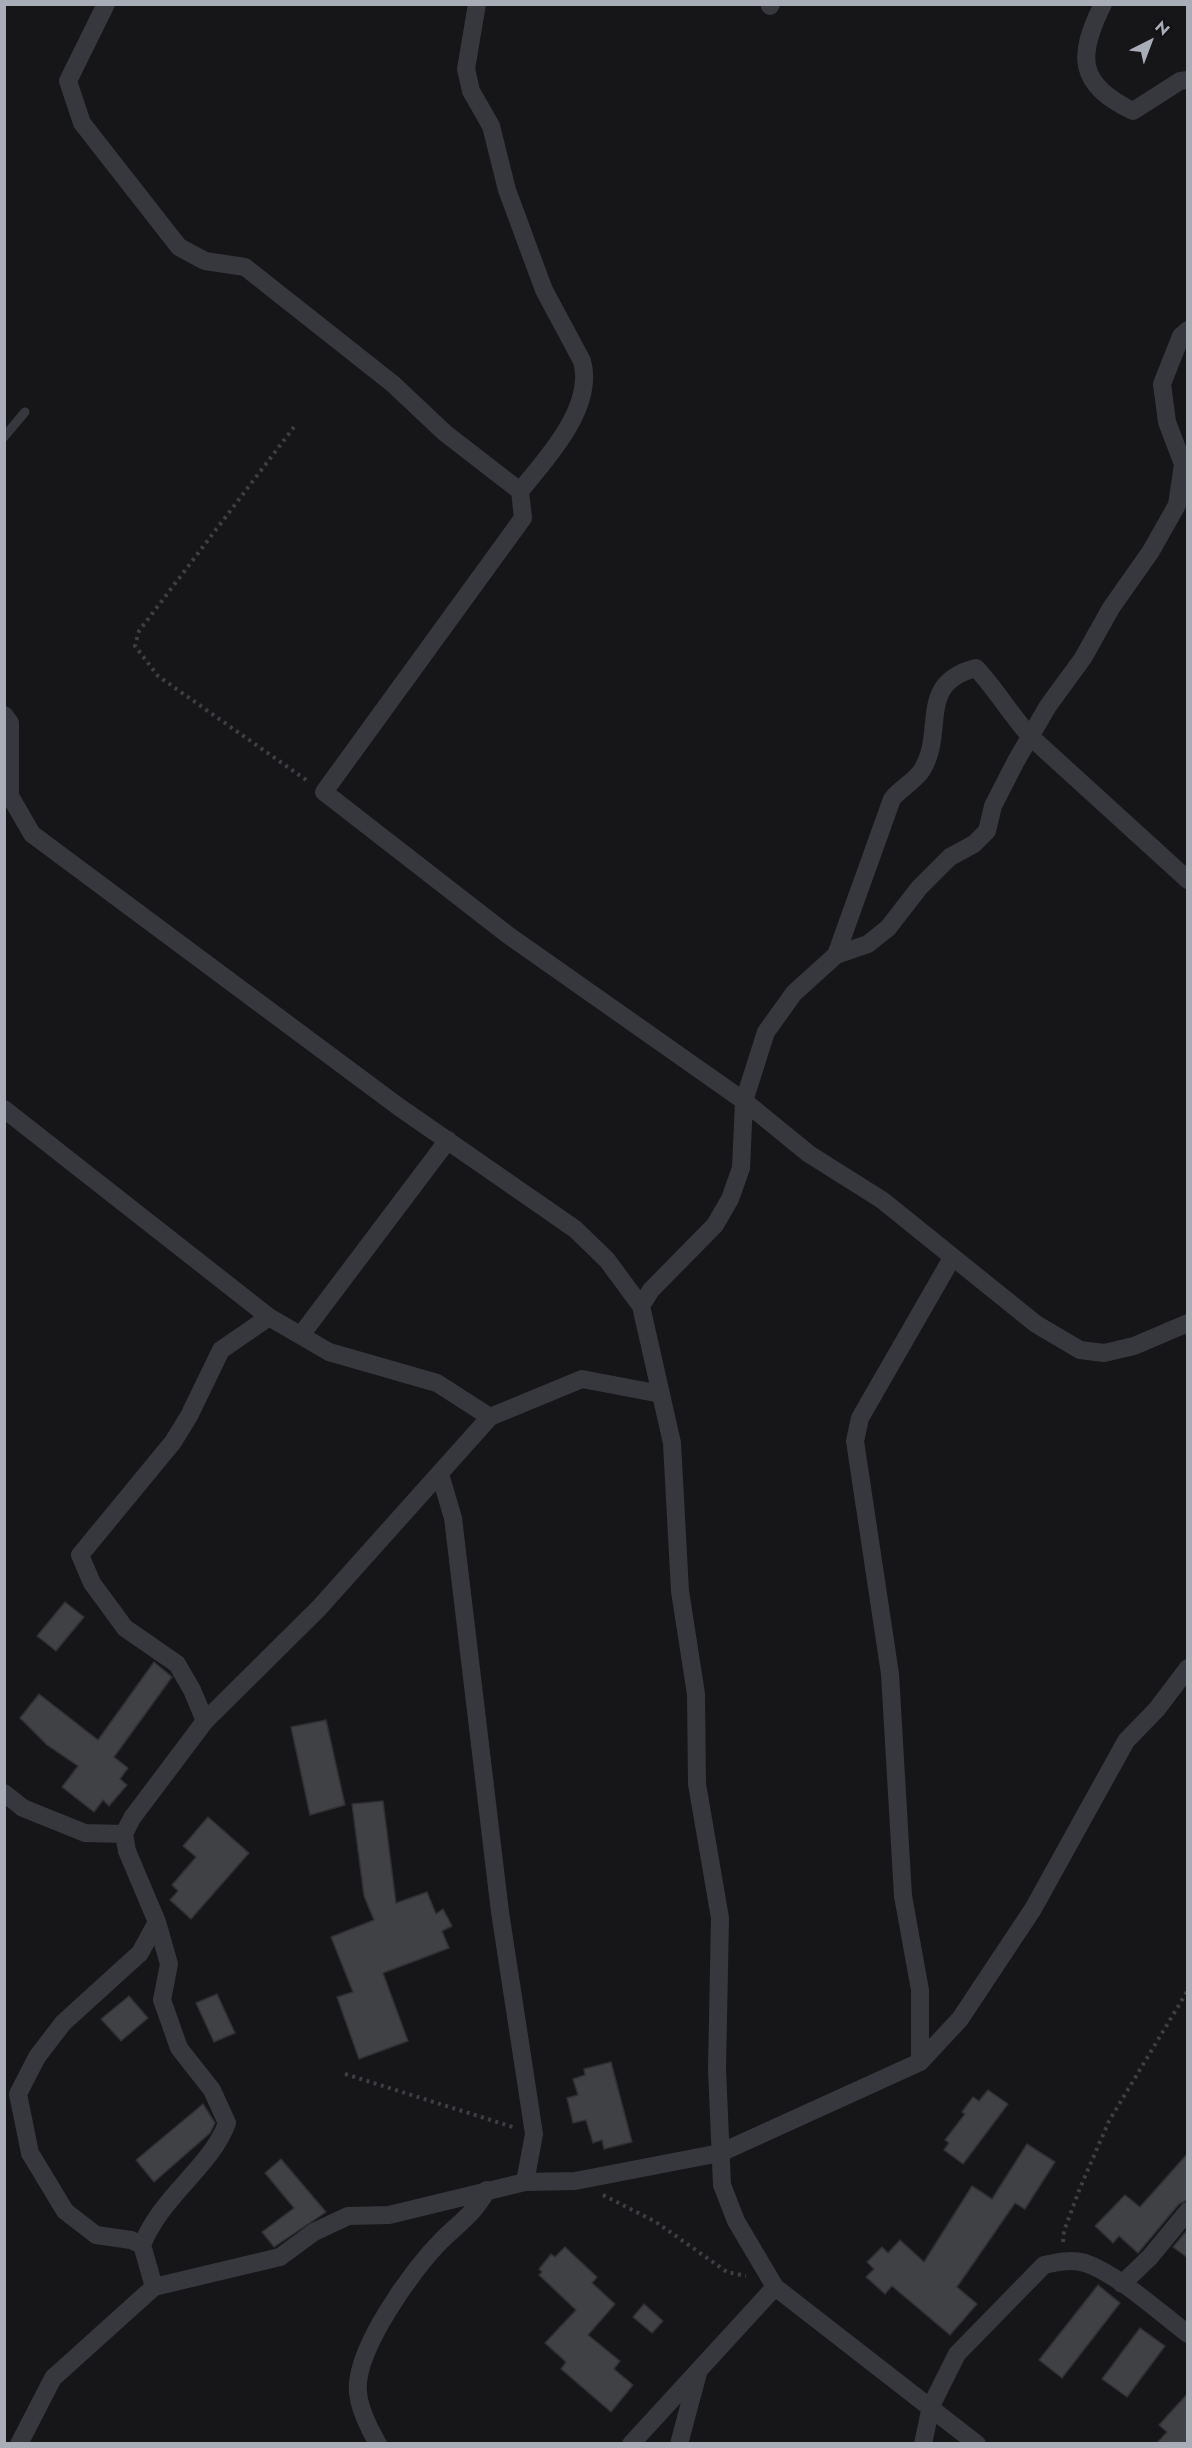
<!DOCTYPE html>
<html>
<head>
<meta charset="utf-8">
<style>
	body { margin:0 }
	#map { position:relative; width:1192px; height:2448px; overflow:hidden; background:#161618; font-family:Jost,sans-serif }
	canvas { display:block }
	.frame { position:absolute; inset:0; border:6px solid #a8adb8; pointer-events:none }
	.north { position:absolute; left:1120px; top:12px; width:60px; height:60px; -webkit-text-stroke:4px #111113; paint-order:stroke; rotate:42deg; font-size:16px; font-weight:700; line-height:24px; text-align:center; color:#a8adb8 }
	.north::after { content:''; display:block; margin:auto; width:21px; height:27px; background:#a8adb8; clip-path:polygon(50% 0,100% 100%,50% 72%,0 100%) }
</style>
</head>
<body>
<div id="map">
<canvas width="1192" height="2448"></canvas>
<div class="frame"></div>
<div class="north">N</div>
</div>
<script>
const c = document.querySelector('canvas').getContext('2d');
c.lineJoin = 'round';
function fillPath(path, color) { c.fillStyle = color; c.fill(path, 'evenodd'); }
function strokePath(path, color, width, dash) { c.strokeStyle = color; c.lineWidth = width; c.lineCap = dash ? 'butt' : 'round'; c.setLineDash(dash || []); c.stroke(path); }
const building = new Path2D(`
	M65 1602 84 1617 56 1651 37 1636Z
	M154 1662 172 1677 114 1757 128 1768 120 1779 127 1785 109 1806 103 1800 94 1812 62 1787 78 1766 47 1745 20 1718 39 1694 98 1740Z
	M326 1720 345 1805 310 1815 291 1727Z
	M383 1801 396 1903 427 1892 436 1914 443 1909 452 1926 442 1931 449 1948 383 1973 408 2041 359 2059 337 1997 353 1992 331 1937 374 1920 364 1896 352 1804Z
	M208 1817 249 1853 191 1919 170 1900 178 1891 172 1885 196 1857 183 1846Z
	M217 1994 235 2033 214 2042 196 2003Z
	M129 1996 148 2018 121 2041 101 2019Z
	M611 2062 632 2142 604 2149 602 2140 593 2143 586 2120 573 2123 567 2098 578 2095 573 2079 585 2075 584 2069Z
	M988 2090 1008 2104 963 2164 944 2150 949 2143 945 2140 965 2114 962 2112 973 2097 979 2101Z
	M203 2104 215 2123 210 2133 154 2182 136 2160Z
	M1027 2144 1055 2162 1025 2209 1015 2203 957 2287 977 2304 950 2335 892 2286 885 2294 866 2277 874 2269 867 2262 882 2247 888 2253 900 2240 924 2262 972 2186 992 2199Z
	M1188 2153V2200L1179 2204 1138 2253 1119 2236 1113 2243 1095 2226 1125 2195 1140 2207Z
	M281 2159 326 2212 274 2247 262 2232 294 2208 265 2173Z
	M1188 2229V2258L1173 2247Z
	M565 2247 597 2277 592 2283 615 2304 588 2335 620 2361 614 2369 633 2385 611 2412 561 2369 566 2362 545 2343 576 2310 539 2275 542 2272 539 2269 551 2254 555 2257Z
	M1098 2285 1120 2303 1062 2378 1039 2360Z
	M644 2304 663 2321 652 2333 633 2317Z
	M1140 2328 1165 2346 1127 2397 1102 2379Z
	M1188 2393V2444H1156L1167 2432 1159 2425Z`);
const path = new Path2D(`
	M294 427 139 631 135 646 158 676 309 782
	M345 2074 513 2127
	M603 2195 656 2222 727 2272 746 2276
	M1063 2242 1064 2231 1080 2188 1109 2121 1188 1990`);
const service = new Path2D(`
	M4 437 25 412`);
const minor = new Path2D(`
	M106 4 68 81 82 123 179 247 205 261 245 267 393 384 445 433 520 491 523 518 324 792 508 935 744 1101 809 1154 882 1200 1036 1324 1080 1350 1104 1353 1134 1346 1188 1323
	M477 4 466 69 471 91 491 126 507 190 544 290 582 361C595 407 547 458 520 491
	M1103 4C1077 56 1077 84 1133 111L1180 81 1188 80
	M770 6 771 4
	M4 715 10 723V796L32 834 399 1107 575 1229 607 1260 641 1306
	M836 955 868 944 888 928 919 888 950 857 974 844 987 831 993 806 1016 761 1048 706 1083 658 1111 608 1151 551 1177 505 1183 464 1167 422 1162 384 1181 336 1188 330
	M4 1109 269 1317 329 1352 437 1383 490 1417
	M301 1335 448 1140
	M440 1474 453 1518 500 1912 534 2134 525 2182
	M205 1721 192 1690 177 1664 125 1628 92 1583 80 1555 173 1442 189 1416 221 1350 269 1317
	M4 1793 23 1808 85 1833 124 1834
	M920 2062V1990L903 1896 890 1674 855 1441 860 1418 952 1258
	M142 2245C162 2195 211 2167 227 2123L212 2090 179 2048 162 2000 169 1964 157 1922
	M1122 2284 1150 2257 1188 2211
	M154 2287 142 2245 131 2240 96 2235 65 2211 30 2153 18 2094 37 2057 63 2023 140 1953 157 1922 127 1851 124 1834 132 1818 205 1721 319 1608 490 1417 582 1379 661 1394
	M19 2444 53 2378 154 2287 280 2257 314 2232 348 2216 389 2215 525 2182 575 2181 720 2153 920 2062 960 2019 1033 1909 1126 1741 1157 1709 1188 1668
	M378 2444C370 2430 359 2408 358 2392 354 2351 412 2270 441 2241 460 2222 473 2215 487 2190
	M631 2444 775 2287
	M679 2444 698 2373
	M923 2444 931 2406 957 2354 1044 2265C1057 2262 1071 2259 1085 2263 1118 2274 1160 2313 1188 2334
	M977 2444 775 2287 736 2221 722 2185 717 2069 720 1918 697 1784 696 1694 680 1591 672 1443 641 1306 651 1290 715 1225 730 1199 741 1168 744 1101 766 1032 794 993 836 955 892 799C900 789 915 781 922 770 946 731 916 683 976 668 997 690 1011 716 1032 738L1188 880`);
fillPath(building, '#404145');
strokePath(building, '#303034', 1.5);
strokePath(path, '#3d3f44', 4, [3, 4.5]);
strokePath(service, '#37383d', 9);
strokePath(minor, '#37383d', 18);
</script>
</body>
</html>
